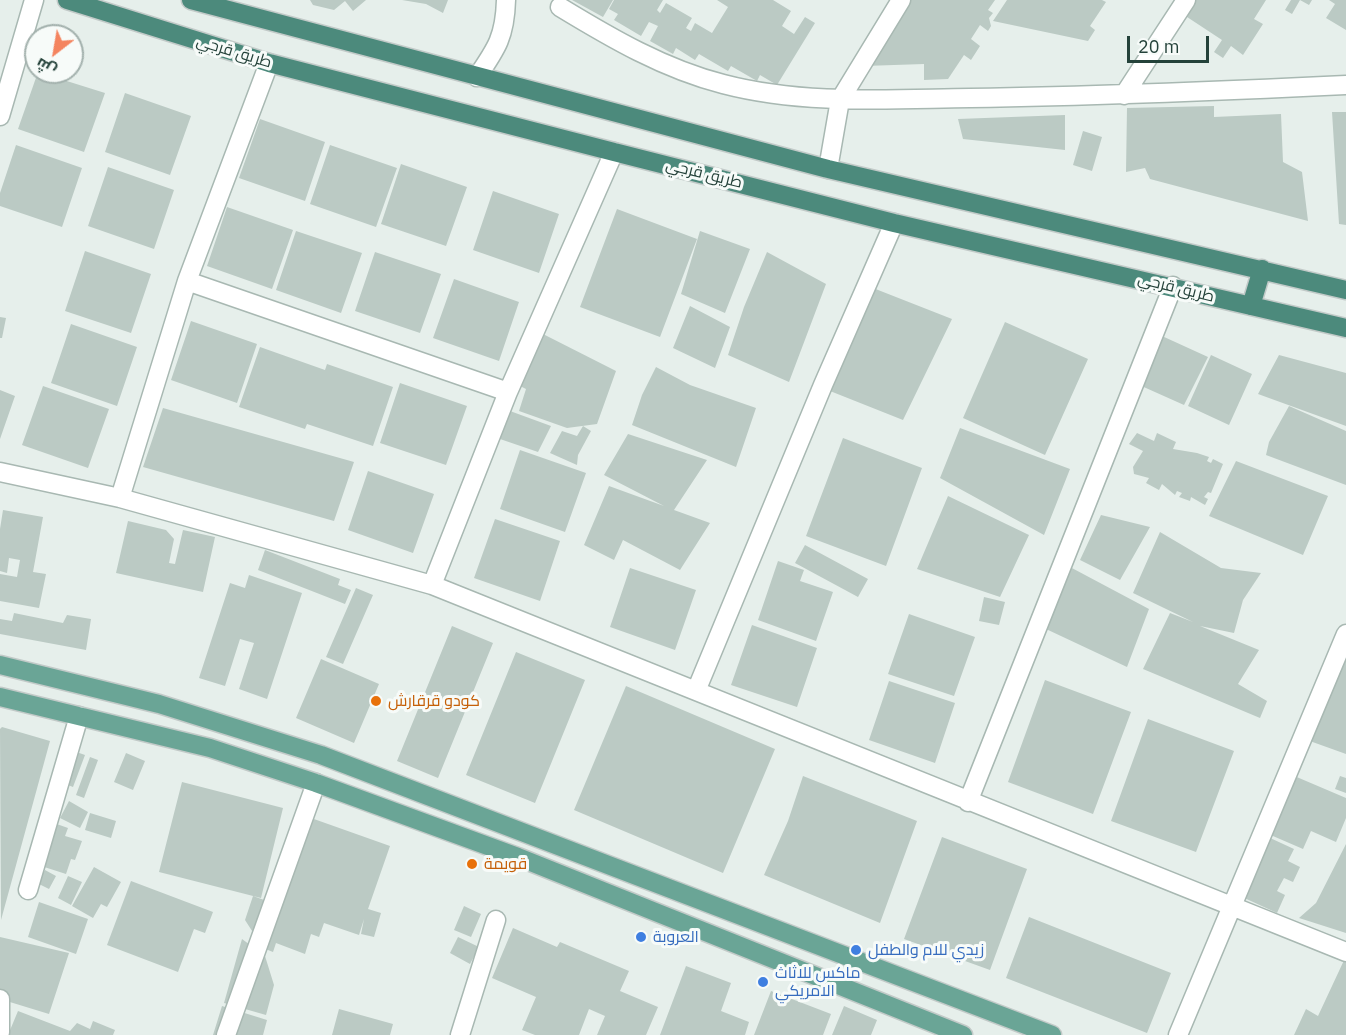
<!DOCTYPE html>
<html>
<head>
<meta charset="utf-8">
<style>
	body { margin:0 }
	#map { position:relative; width:1346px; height:1035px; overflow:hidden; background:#e6efeb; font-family:"IBM Plex Sans",Cairo,sans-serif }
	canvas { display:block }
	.north { position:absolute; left:24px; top:24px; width:60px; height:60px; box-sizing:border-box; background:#f7fbf9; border:2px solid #a3b1ad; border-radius:50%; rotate:211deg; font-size:16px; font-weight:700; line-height:24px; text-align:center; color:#24423a }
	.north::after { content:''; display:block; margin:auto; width:21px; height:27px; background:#f4845f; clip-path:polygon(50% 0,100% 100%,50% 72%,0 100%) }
	.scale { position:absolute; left:1127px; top:36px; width:82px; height:27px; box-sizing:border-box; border:3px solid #24423a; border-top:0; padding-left:8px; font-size:18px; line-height:21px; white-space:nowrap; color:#24423a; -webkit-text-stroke:4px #f7fbf9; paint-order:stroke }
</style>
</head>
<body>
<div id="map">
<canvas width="1346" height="1035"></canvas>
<div class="north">ش</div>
<div class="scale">20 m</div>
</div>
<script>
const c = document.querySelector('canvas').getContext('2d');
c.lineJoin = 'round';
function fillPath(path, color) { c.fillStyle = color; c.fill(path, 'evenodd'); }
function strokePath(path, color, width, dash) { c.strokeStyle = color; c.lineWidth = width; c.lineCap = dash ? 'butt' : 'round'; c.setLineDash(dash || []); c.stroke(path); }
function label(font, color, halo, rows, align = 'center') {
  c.font = font + ' "IBM Plex Sans",Cairo,sans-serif'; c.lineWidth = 6; c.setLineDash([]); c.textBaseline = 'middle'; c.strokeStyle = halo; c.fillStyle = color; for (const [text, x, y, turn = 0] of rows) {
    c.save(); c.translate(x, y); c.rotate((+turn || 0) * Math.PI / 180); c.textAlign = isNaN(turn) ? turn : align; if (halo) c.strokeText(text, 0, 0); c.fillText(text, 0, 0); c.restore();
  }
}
const building = new Path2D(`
	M310 0H366L353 11 345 1 334 10 313 5Z
	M402 0H448L443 13 426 4Z
	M572 0H613L603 17Z
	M614 0H663L657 10 660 13 666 3 692 18 686 28 691 31 695 23 712 33 728 7 717 0H773L791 11 782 26 794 34 805 17 815 23 777 85 760 75 757 81 731 66 728 71 699 54 695 60 676 48 673 54 650 41 658 26 649 22 641 36 614 20 618 14 609 9Z
	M909 0H995L988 10 993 13 989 18 991 26 988 31 980 25 971 39 980 46 971 60 964 55 948 79 924 80V64L864 66Z
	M1007 0H1102L1106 2 1090 26 1095 30 1088 41 993 21Z
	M1193 0H1266L1254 19 1263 24 1243 55 1231 46 1223 58 1214 52 1222 40 1184 15Z
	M1291 0H1312L1309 5 1300 0 1292 14 1285 10Z
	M1329 0H1346V30L1326 18 1335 4Z
	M38 72 105 93 84 152 18 129Z
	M125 93 191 116 170 175 105 152Z
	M1214 106V117L1281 114 1283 162 1302 172 1308 221 1150 179 1145 168 1126 172 1127 108Z
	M1332 112H1346V225L1339 224Z
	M1065 115V150L963 139 958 119Z
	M260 119 325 142 305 201 239 178Z
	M1083 131 1102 137 1092 171 1073 165Z
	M16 145 82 168 62 227 0 206V193Z
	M330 145 397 168 376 227 310 204Z
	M401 164 467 187 446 246 381 224Z
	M108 167 174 190 154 249 88 226Z
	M493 191 559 214 539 273 473 250Z
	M227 207 293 230 272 289 207 266Z
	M617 209 697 239 660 337 580 307Z
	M296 231 362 253 341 313 276 290Z
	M700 231 750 249 725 313 681 294Z
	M85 251 151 274 131 333 65 311Z
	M375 252 441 274 420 333 355 311Z
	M767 252 826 284 789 382 728 355 744 307Z
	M454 279 519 302 499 361 433 338Z
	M873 288 952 319 903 420 830 391Z
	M690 306 730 327 715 368 673 348Z
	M0 317 6 318 2 338H0Z
	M191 321 257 344 237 403 171 380Z
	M1005 322 1088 359 1045 455 963 418Z
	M71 324 137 347 117 406 51 383Z
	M541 333 616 371 597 424 567 428 519 411 526 389 516 384Z
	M1162 336 1208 357 1184 405 1137 384Z
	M260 347 325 370 327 364 393 387 373 446 307 424 305 429 239 407Z
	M1211 355 1252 374 1229 425 1188 406Z
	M1279 355 1346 373V426L1258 394Z
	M656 367 690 385 756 408 736 467 632 425 642 395Z
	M400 383 467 406 446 465 380 443Z
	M43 386 109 409 88 468 22 445Z
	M0 390 15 396 0 439Z
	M1289 406 1346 431V485L1266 455 1269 442Z
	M163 408 354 462 334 521 143 467Z
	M510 411 551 426 538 452 500 439Z
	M583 426 591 431 578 455 577 465 550 453 562 431 577 436Z
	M960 428 1070 469 1044 535 940 478Z
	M1137 433 1154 441 1157 433 1176 442 1173 449 1197 453 1209 457 1207 461 1211 463 1213 459 1223 464 1211 493 1208 492 1204 497 1208 499 1205 505 1191 497 1190 501 1179 497 1182 493 1177 491 1175 495 1162 484 1159 490 1146 483 1149 478 1134 474 1133 467 1143 451 1129 444Z
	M628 434 707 460 674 510 710 523 680 570 623 540 614 560 584 545 609 486 664 506 604 475Z
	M843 438 922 468 886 566 806 536Z
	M520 450 586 473 565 532 500 509Z
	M1236 461 1328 496 1303 555 1209 516Z
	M368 471 434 494 413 553 348 530Z
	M948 496 1029 535 1000 597 917 569Z
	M3 510 43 517 33 572 46 574 39 608 0 601V574L17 577 20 560 9 558 7 573 0 571V529Z
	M1101 515 1150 527 1120 580 1080 560Z
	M495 519 560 541 540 601 474 578Z
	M128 521 166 530 174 539 169 563 175 564 183 530 215 537 203 592 116 573Z
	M1160 532 1221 568 1261 573 1243 600 1234 633 1200 626 1259 650 1238 684 1267 701 1260 718 1143 669 1170 613 1193 622 1133 593Z
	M805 545 868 579 858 597 795 563Z
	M265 550 340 579 338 585 351 590 345 604 258 570Z
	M778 561 804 570 800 581 833 592 816 641 758 620Z
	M1070 567 1149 609 1127 667 1046 629Z
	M630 568 696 590 675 650 610 627Z
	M249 575 302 593 267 699 239 689 254 643 240 639 225 686 199 678 230 583 245 588Z
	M356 588 373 595 343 664 326 657Z
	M984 597 1005 602 999 625 979 621Z
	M14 613 63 623 67 615 91 619 86 650 0 634V619L12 621Z
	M909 614 975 637 954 696 888 674Z
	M752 625 817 648 797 707 731 685Z
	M452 626 493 643 438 778 397 761Z
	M1346 645V754L1307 740Z
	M516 652 585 680 535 803 466 775Z
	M321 659 379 684 354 743 296 718Z
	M1045 680 1131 712 1093 814 1008 782Z
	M889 681 955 703 935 763 869 740Z
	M626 686 775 749 723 873 574 810Z
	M1148 719 1234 751 1196 852 1111 821Z
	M2 727 50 741 1 920 0 729Z
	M65 748 85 755 73 787 53 779Z
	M126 753 145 761 133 790 114 782Z
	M90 757 98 760 84 798 76 795Z
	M1292 775 1346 798V818L1336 842 1311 831 1303 849 1266 833Z
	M803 776 917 821 880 923 764 875 788 821Z
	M1340 776 1346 778V793L1335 789Z
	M182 782 283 808 261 898 159 872Z
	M69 801 88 812 80 828 60 818Z
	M90 813 116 821 111 838 85 830Z
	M297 813 390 846 368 909 381 913 374 937 361 934 364 919 359 935 324 923 319 937 311 934 305 954 276 943 273 952 263 948 245 920 253 896 267 901Z
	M51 822 68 828 65 836 82 841 75 860 71 859 66 874 38 865Z
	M942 837 1027 869 990 970 904 939Z
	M1268 837 1294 849 1288 861 1300 867 1293 882 1284 878 1277 891 1285 895 1277 913 1240 896Z
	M1346 844V933L1299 918 1316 903Z
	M94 867 121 882 107 907 101 904 93 918 72 906Z
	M45 870 56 876 49 889 37 883Z
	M68 876 82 882 71 905 58 898Z
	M131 881 213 912 205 933 194 929 178 972 107 945Z
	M39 902 88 919 76 954 28 937Z
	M464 906 481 914 471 937 454 930Z
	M1029 917 1171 973 1147 1033 1006 978Z
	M513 928 557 947 560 942 629 971 620 991 658 1007 646 1035H597L605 1016 589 1009 579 1035H535L522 1030 536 997 492 978Z
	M0 937 69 953 49 1014 0 999Z
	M458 937 479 947 470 964 450 953Z
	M242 939 265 956 274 985 266 1015 224 1003Z
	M1346 956V1035H1294L1306 1009 1318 1016Z
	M686 966 731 983 721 1011 749 1022 745 1035H660Z
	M771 991 831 1014 823 1035H754Z
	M222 1006 267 1020 263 1035H213Z
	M844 1006 877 1020 871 1035H832Z
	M339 1009 393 1024 390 1035H332Z
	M18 1011 70 1031 77 1023 90 1029 93 1021 115 1030 113 1035H8Z`);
const minor = new Path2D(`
	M560 7C611 38 664 69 723 84 803 105 888 99 970 98 1096 96 1221 91 1346 85
	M477 77C497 48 505 36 506 0
	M1124 95 1186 0
	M0 116 34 0
	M828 169 840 100 901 0
	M187 281 508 392
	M0 472 120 498 432 585 1346 952
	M120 498 187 281 269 63
	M432 585 508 392 614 152
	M696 691 823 385 894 223
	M968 802 1173 286
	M28 890 79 716
	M0 999V1032
	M226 1035 316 783
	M460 1035 496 920
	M1178 1035 1346 634`);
const primary = new Path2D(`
	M0 665 159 704 321 755 1052 1035
	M0 697 210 748 316 783 518 857 963 1035`);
const trunk = new Path2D(`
	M67 0 269 63 614 152 894 223 1346 328
	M191 0 828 169 1346 290
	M1251 306 1262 269`);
const markers = [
	[376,701,6,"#e8710a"],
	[472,864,6,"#e8710a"],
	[641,937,6,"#3f7fe0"],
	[856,950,6,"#3f7fe0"],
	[763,982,6,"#3f7fe0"]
];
const streetNames = [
	["طريق قرجي",234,52,17],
	["طريق قرجي",704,174,14],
	["طريق قرجي",1176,288,14]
];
const foodNames = [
	["كودو قرقارش",388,701],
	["قويمة",484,864]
];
const shopNames = [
	["العروبة",653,937],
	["زيدي للام والطفل",868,950],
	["ماكس للاثاث",775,973],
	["الامريكي",775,991]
];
fillPath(building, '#bbcac4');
strokePath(minor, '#a8b8b2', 21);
strokePath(primary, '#c2cac8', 21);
strokePath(trunk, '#c2cac8', 21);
strokePath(minor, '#fff', 18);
strokePath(primary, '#6aa596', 18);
strokePath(trunk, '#4c8a7c', 18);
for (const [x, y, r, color] of markers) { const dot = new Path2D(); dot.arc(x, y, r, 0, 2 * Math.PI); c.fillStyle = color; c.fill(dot); strokePath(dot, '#f7fbf9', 2); }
label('16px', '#24423a', '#f7fbf9', streetNames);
label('16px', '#c56008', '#f7fbf9', foodNames, 'left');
label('16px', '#366cbe', '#f7fbf9', shopNames, 'left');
</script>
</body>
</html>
